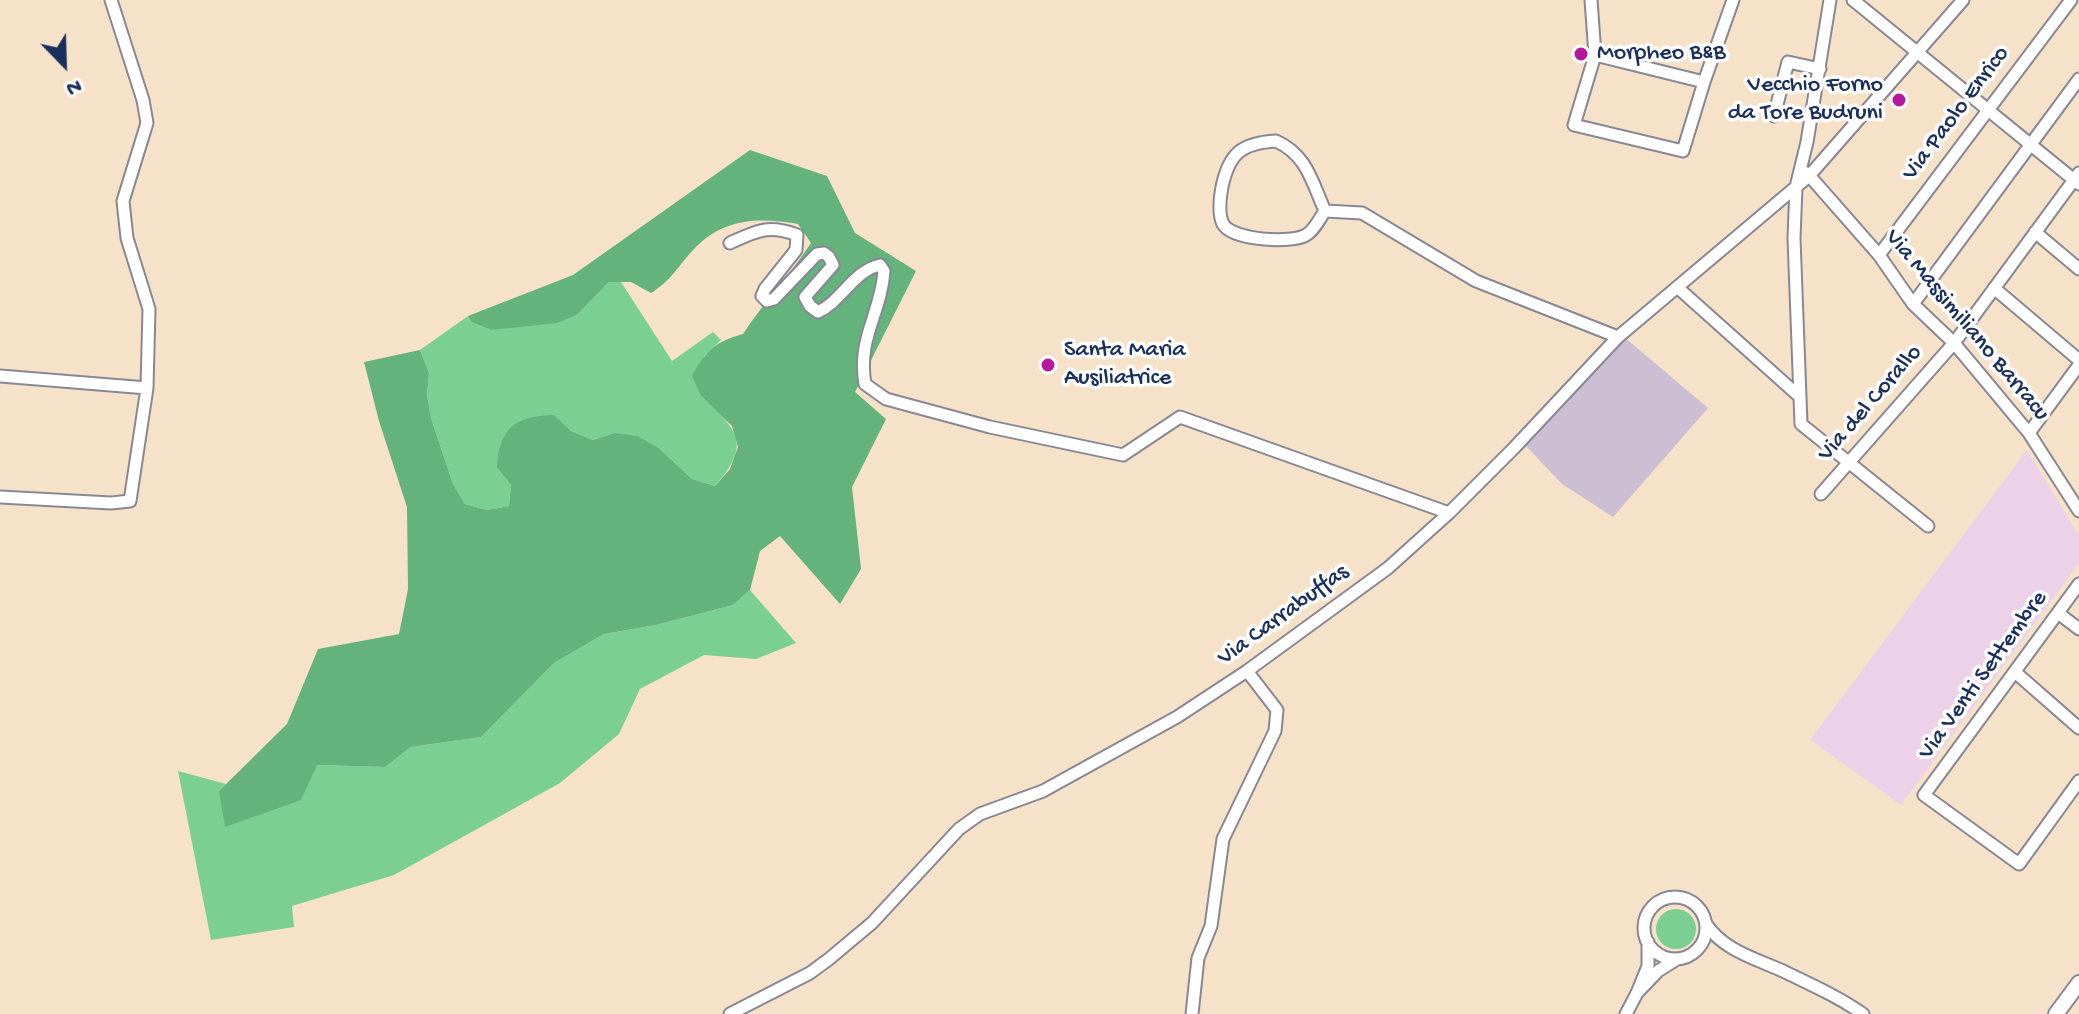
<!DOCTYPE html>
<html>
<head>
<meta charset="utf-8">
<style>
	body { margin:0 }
	#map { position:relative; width:2079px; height:1014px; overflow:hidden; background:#f6e2c9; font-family:"Gochi Hand",sans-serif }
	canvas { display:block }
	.north { position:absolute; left:24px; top:24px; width:80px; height:80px; -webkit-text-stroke:6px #fff; paint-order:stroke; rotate:157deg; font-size:22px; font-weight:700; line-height:32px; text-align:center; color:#1b2f5e }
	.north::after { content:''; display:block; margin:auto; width:28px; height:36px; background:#1b2f5e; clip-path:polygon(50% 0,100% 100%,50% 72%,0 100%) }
</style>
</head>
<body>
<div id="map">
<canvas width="2079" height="1014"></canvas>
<div class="north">N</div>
</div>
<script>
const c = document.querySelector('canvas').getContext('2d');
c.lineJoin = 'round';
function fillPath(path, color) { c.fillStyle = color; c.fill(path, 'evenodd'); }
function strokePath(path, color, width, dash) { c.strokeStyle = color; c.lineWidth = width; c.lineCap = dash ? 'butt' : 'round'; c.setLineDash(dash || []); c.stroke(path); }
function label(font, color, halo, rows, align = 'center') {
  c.font = font + ' "Gochi Hand",sans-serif'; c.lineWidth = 7; c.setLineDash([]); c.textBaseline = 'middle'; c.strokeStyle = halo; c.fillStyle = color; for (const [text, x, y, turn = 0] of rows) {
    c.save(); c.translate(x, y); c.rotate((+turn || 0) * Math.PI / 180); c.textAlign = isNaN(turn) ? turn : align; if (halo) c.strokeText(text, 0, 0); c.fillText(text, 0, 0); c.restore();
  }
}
const built = new Path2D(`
	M2027 450 2079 535V563L1901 805 1810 740Z`);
const industrial = new Path2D(`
	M1623 336 1708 408 1613 517 1562 484 1524 444Z`);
const green = new Path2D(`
	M609 282H621L672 361 713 332 721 340 704 356 701 396C737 430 753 443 715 486L692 479 659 448 614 433 593 440 571 431 554 416 497 468 511 485 509 506 487 510 465 504 453 484 431 418 427 395 429 373 420 350 468 316 471 322 491 330 578 314Z
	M750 590 796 643 756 659 704 655 640 689 619 734 560 783 394 875 292 906 294 927 211 940 178 771 226 784 219 791 317 765 385 767 411 747 481 737 554 663 604 634 656 625 733 605Z
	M1656 929a20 20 0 1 1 40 0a20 20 0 1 1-40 0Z`);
const forest = new Path2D(`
	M750 150 827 176 855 233 916 271 855 392 886 419 852 487 861 569 840 604 780 536 760 551 750 590 733 605 656 625 604 634 554 663 481 737 411 747 385 767 317 765 301 800 225 827 219 791 287 724 318 649 399 634 408 589 407 507 379 421 364 362 420 350 429 373 427 395 431 418 453 484 465 504 487 510 509 506 511 485 497 468C499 428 515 416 554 415L571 431 593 440 614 433 637 436 659 448 692 479 715 486 730 469 738 447 732 426 701 396 692 376C706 351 714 342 743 334 764 302 790 275 811 243L798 224C759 217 723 218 694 249 677 267 673 279 651 293L631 282H609L578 314 557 323 491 330 471 322 468 316 573 275Z`);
const minor = new Path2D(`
	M1591 0 1595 55 1574 125 1683 151 1704 82 1733 0
	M1830 0 1807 142 1796 187 1794 238 1801 424 1928 526
	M1853 0 2079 184
	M1595 55 1704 82
	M1774 116 1788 62 1820 69
	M1276 141C1307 155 1312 182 1325 211 1320 218 1314 231 1306 235 1291 244 1232 240 1223 224 1218 214 1220 198 1222 187 1229 153 1242 143 1276 141Z
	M1807 173 1879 255 1913 304 1954 343 2029 433 2079 511
	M1325 211 1362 213 1476 281 1618 337
	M2035 232 2079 269
	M730 243C756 231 768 224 797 235L796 250 765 289 762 296 767 301 774 299 817 254 824 253 829 257 833 265 805 297 810 306 818 312C842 301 853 271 880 265L884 271C881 314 857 338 865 384L886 399 990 427 1123 455 1180 417 1449 513
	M1879 255 2071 0
	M1677 287 1800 397
	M1994 288 2079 360
	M1913 304 2079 79
	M0 376 147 388
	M2029 433 2079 365
	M1821 494 1954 343 2079 173
	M0 497 111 503 130 501 147 388 149 309 127 238 123 201 147 123 143 100 111 0
	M2079 584 1924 795 2019 864 2079 781
	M2058 613 2079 629
	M2015 672 2079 728
	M1644 928a31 31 0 1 1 62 0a31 31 0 1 1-62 0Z
	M1706 924C1724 951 1757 959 1785 972 1812 985 1839 997 1863 1014
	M1648 942V966L1637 993 1658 971 1677 959
	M730 1014 810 973 829 959 872 923 959 829 980 814 1043 791 1177 717 1247 671 1388 568 1449 513 1514 448 1618 337 1809 176 1963 0
	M1192 1014 1198 958 1211 926 1223 839 1275 731 1277 710 1247 671
	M1626 1014 1637 993`);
const major = new Path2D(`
	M2056 1014 2079 983`);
const markers = [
	[1581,54,8,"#b5179e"],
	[1899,100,8,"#b5179e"],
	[1048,365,8,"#b5179e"]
];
const poiNames = [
	["Morpheo B&B",1597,54],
	["Vecchio Forno",1883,86,"right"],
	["da Tore Budruni",1883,114,"right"],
	["Santa Maria",1064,351],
	["Ausiliatrice",1064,379]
];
const streetNames = [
	["Via Paolo Enrico",1957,114,-53],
	["Via Massimiliano Barracu",1966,326,50],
	["Via del Corallo",1871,404,-49],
	["Via Carrabuffas",1284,616,-36],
	["Via Venti Settembre",1984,676,-54]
];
fillPath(built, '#edd1e9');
fillPath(industrial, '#ccbfd4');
fillPath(green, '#7bcf92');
fillPath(forest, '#64b27c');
strokePath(minor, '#888894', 15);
strokePath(major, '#888894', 18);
strokePath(minor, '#fff', 11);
strokePath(major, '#fff', 14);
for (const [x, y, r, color] of markers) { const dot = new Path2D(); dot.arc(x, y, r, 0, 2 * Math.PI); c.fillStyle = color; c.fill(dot); strokePath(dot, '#fff', 3); }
label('24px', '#1b2f5e', '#fff', poiNames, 'left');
label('24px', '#1b2f5e', '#fff', streetNames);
</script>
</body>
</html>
